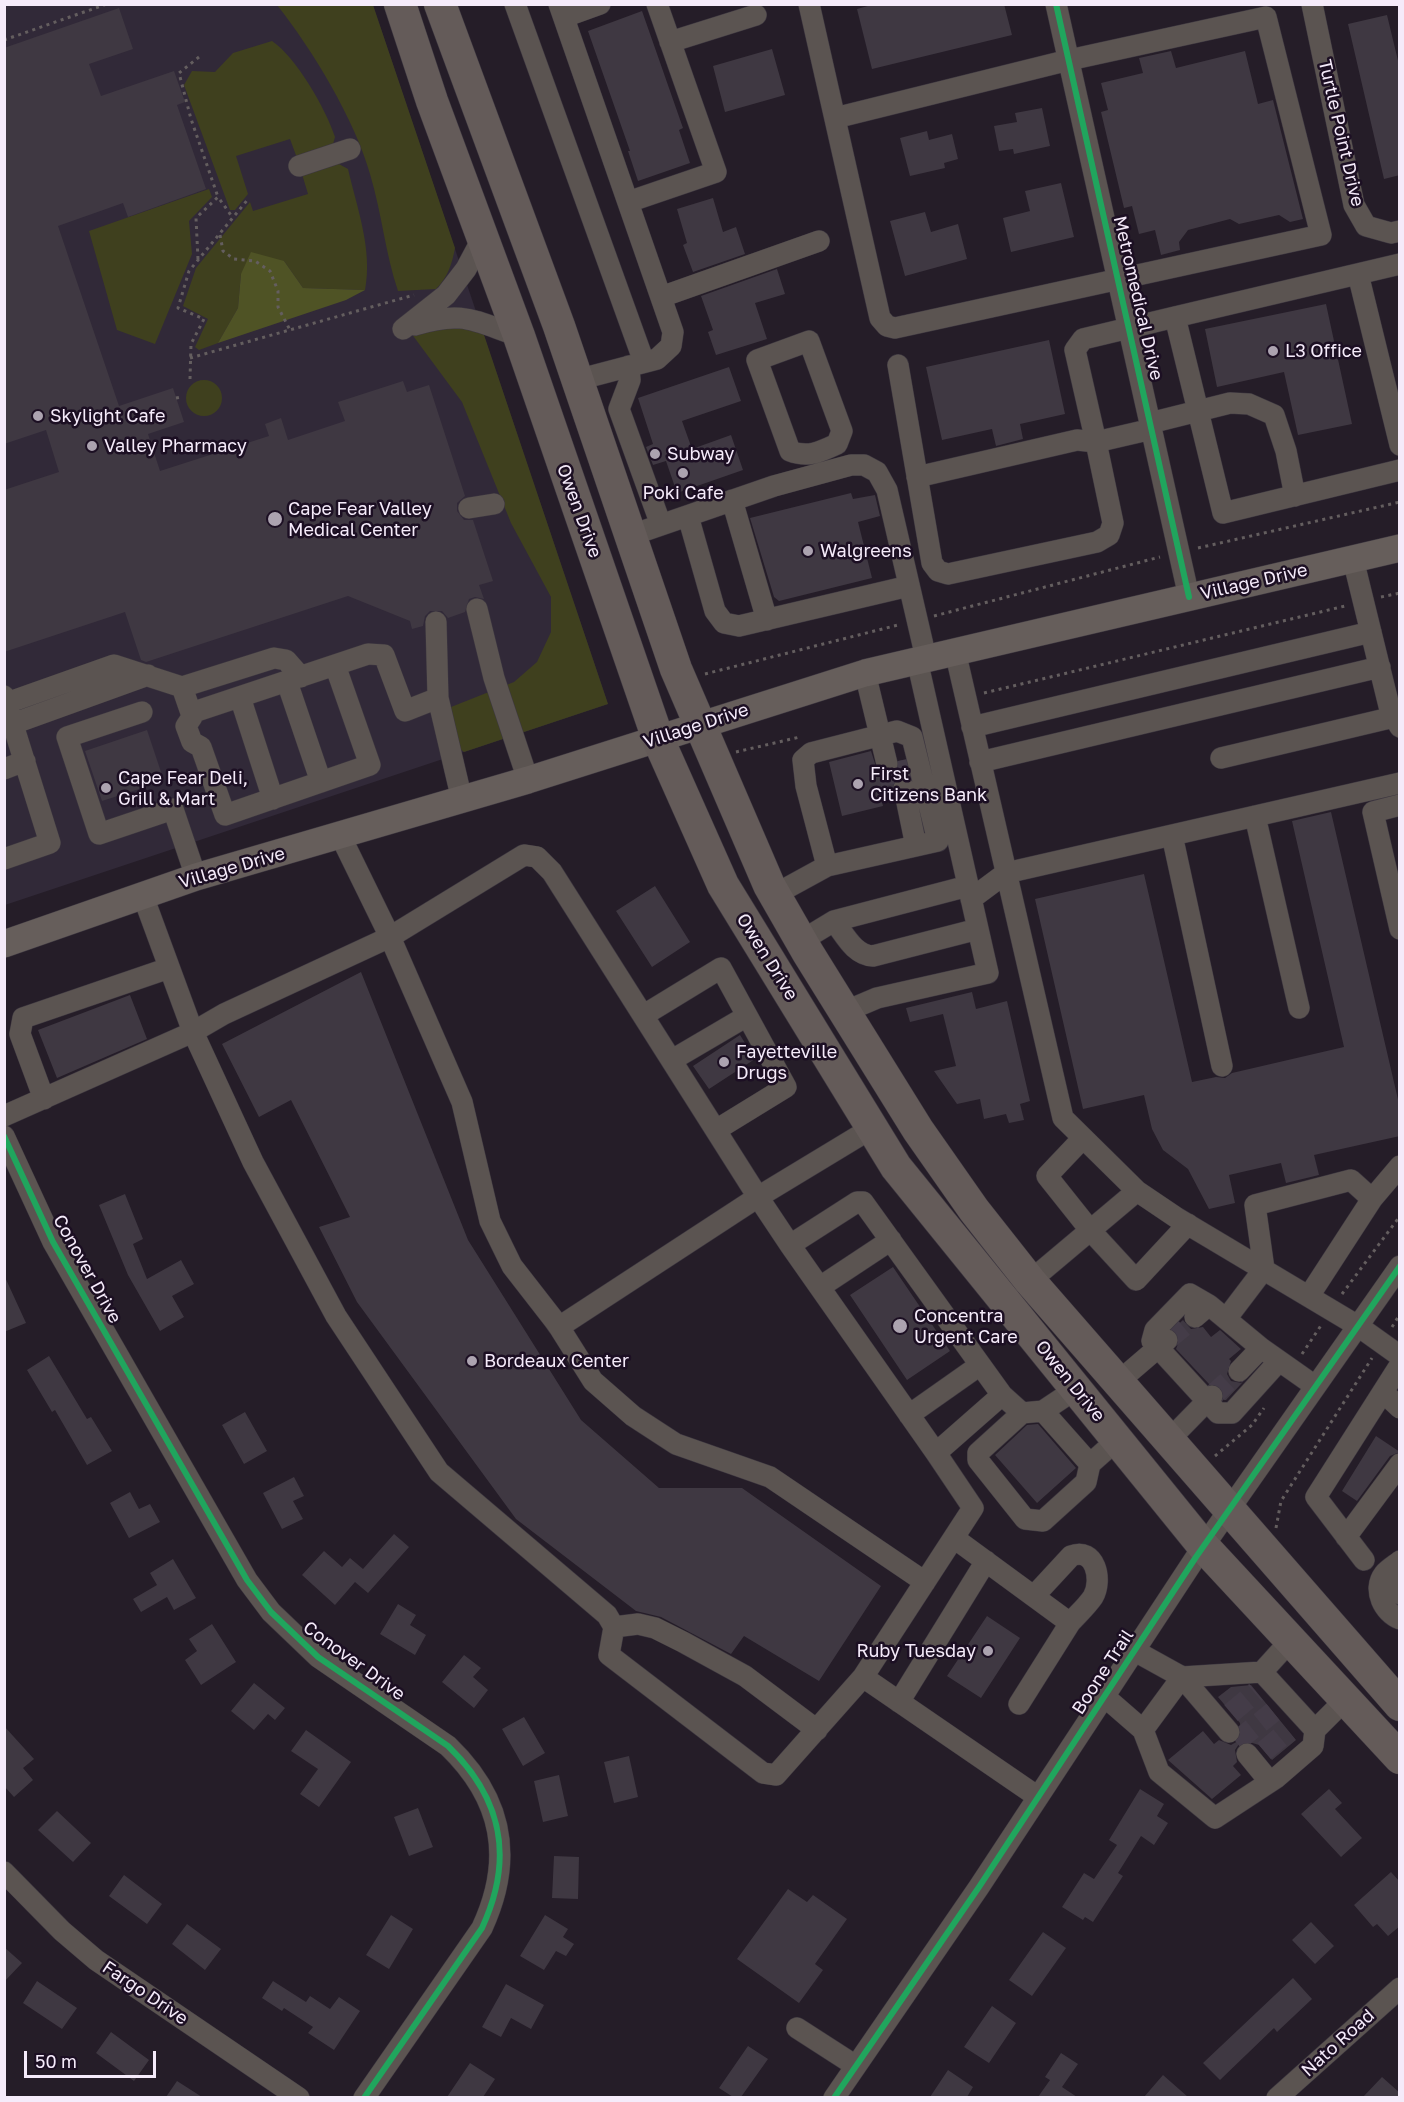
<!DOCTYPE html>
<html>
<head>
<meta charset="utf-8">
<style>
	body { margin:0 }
	#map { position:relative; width:1404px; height:2102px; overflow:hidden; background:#251d28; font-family:"Golos Text",sans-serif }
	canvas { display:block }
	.frame { position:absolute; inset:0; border:6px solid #f5ebfa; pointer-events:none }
	.scale { position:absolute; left:24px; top:2051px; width:132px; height:27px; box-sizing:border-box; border:3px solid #f5ebfa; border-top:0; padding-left:8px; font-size:18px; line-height:21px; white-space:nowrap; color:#f5ebfa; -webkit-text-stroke:4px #1c0f23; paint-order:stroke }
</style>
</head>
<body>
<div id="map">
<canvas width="1404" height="2102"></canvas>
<div class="frame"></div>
<div class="scale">50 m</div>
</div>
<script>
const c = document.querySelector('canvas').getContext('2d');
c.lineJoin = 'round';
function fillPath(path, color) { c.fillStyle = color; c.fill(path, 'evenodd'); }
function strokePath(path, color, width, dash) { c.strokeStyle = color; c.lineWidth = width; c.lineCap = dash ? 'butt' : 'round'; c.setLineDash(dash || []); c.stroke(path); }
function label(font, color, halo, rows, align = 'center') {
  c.font = font + ' "Golos Text",sans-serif'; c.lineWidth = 5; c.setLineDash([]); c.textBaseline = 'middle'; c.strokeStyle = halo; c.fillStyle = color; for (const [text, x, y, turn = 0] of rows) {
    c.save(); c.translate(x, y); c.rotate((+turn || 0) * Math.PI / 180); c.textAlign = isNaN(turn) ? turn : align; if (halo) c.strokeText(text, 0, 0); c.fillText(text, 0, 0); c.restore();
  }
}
const medical = new Path2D(`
	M4 5H373L608 704 5 905Z`);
const green = new Path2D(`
	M277 5H373L455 248C452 264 448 277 436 289L398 291C385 252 382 214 370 174 355 120 312 49 277 5Z
	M272 41C296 57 326 109 335 137L333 144 297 158 290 139 236 156 248 194 235 210H230L184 85 192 71 215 72 233 53Z
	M337 163 348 169C357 208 373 250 365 290L303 288 284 261 241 274 238 308 218 343 199 350 195 347 208 319 183 306 196 268 250 202 253 211 308 194 302 174Z
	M209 189 212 197 189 221 192 254 155 344 117 330 89 231Z
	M464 325 484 335 608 704 464 752 456 746 446 709 514 682 537 662 551 632V597L511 523 462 402 411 333Z
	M186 398a18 18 0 1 1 36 0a18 18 0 1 1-36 0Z`);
const forest = new Path2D(`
	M251 252 284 261 303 288 365 290 346 300 218 343 238 308 241 274Z`);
const building = new Path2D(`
	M875 4H1004L1012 35 872 69 857 9Z
	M119 8 133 49 89 64 101 96 174 71 185 102 177 105 206 189 128 217 123 203 58 226 119 406 173 388 184 422 148 434 160 471 269 436 265 424 281 418 288 440 345 421 338 402 403 381 407 392 429 385 465 496 457 503V511L464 520H473L493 581 479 585 484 599 475 597 469 599 465 612 448 618 442 611H430L425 616 423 626 412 629 410 621 348 596 146 662 141 660 125 612 4 652V490L59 472 46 430 4 444V48Z
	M642 11 683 128 679 130 690 163 638 181 628 151H630L588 31Z
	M1387 15 1400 69V175L1384 179 1348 24Z
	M772 49 785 95 725 112 713 66Z
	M1171 51 1176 68 1245 51 1258 104 1273 100 1303 219 1290 222 1279 215 1239 224 1230 219 1188 230 1179 242 1180 250 1161 255 1155 230 1139 234 1132 206 1124 208 1101 112 1108 110 1101 83 1143 73 1139 58Z
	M1042 108 1050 146 1014 154 1013 149 999 151 994 126 1017 122 1015 113Z
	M927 131 929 140 952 134 958 159 944 163 945 168 910 176 900 138Z
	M1061 183 1074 237 1011 252 1003 218 1030 211 1025 191Z
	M713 198 723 232 736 227 745 254 693 272 683 245 687 243 677 209Z
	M925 212 931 232 958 224 967 259 905 276 890 221Z
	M777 269 785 294 755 303 767 339 716 355 708 332 713 330 701 296Z
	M1326 304 1352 424 1298 435 1284 372 1217 387 1205 329Z
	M1049 340 1065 414 1020 424 1023 439 996 446 992 429 942 440 926 367Z
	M729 367 741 401 682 421 692 449 731 435 743 470 677 493 666 461 653 465 646 447 653 444 638 398Z
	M851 493 853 499 875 495 880 516 858 522 872 578 779 601 774 597 750 518Z
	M147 730 164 781 102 801 85 751Z
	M871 751 878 773 891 776 899 768V761L905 760 909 776 896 778 892 791 880 794 883 806 842 816 829 762Z
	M1331 812 1400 1108V1136L1314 1155 1319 1175 1286 1183 1281 1163 1229 1175 1235 1203 1209 1209 1188 1169 1163 1150 1152 1129 1144 1095 1083 1109 1035 899 1144 874 1192 1082 1216 1077 1225 1078 1232 1073 1344 1047 1292 821Z
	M655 886 690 942 652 967 616 911Z
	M361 972 468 1240 581 1420 659 1488H742L881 1586 819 1681 744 1636 731 1654 661 1617 636 1611 516 1519 357 1302 319 1227 350 1217 291 1100 259 1117 222 1044Z
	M972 992 976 1009 1007 1001 1030 1101 1020 1104 1024 1120 1009 1123 1006 1114 984 1119 980 1099 957 1104 934 1071 956 1066 943 1014 910 1022 906 1008Z
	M130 995 147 1039 57 1078 38 1030Z
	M740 1035 755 1059 709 1089 693 1066Z
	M125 1194 143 1239 133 1244 147 1279 181 1260 194 1284 172 1296 184 1317 160 1331 128 1275 99 1205Z
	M893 1267 950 1351 907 1380 850 1295Z
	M4 1275 26 1323 4 1332Z
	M1183 1320 1191 1329 1203 1327 1211 1337 1220 1330 1241 1349 1229 1359 1231 1361 1227 1374 1231 1381 1242 1383 1226 1400H1224L1221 1387 1209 1384 1176 1349 1180 1338 1173 1329Z
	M49 1356 87 1419 91 1417 112 1451 87 1465 55 1410 52 1412 27 1370Z
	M245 1412 267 1451 244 1464 222 1425Z
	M1038 1424 1076 1468 1037 1503 995 1455 1027 1425Z
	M1376 1436 1400 1452 1390 1456 1357 1501 1342 1491Z
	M294 1477 304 1496 293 1501 303 1519 282 1529 263 1493Z
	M130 1492 139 1509 150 1504 160 1522 129 1538 110 1503Z
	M394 1534 409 1547 368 1593 355 1582 335 1605 302 1575 324 1551 342 1567 350 1558 363 1569Z
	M173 1559 196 1598 174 1610 167 1597 141 1612 133 1599 157 1585 150 1573Z
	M398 1604 416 1615 410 1625 426 1635 415 1655 380 1634Z
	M987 1616 1020 1638 981 1698 947 1676Z
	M212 1624 236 1662 201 1685 185 1660 197 1651 189 1639Z
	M464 1655 481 1668 473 1677 488 1690 474 1708 442 1682Z
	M254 1683 285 1708 275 1720 268 1714 254 1730 231 1711Z
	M1251 1685 1296 1740 1272 1760 1259 1745 1246 1741 1239 1744 1235 1750 1237 1762 1233 1766 1241 1775 1212 1799 1168 1760 1203 1731 1214 1744 1219 1740 1231 1745 1238 1741 1241 1736 1240 1723 1218 1697 1231 1687Z
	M524 1717 545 1753 523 1766 502 1729Z
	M4 1726 34 1759 23 1768 33 1780 14 1797 4 1786Z
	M306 1730 351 1762 319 1807 300 1794 318 1769 291 1751Z
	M629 1756 638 1797 614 1803 604 1762Z
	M559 1775 568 1816 543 1822 534 1781Z
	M1140 1789 1164 1804 1157 1816 1168 1823 1154 1845 1141 1836 1118 1873 1123 1876 1093 1922 1085 1917 1083 1920 1062 1907 1084 1873 1094 1879 1117 1845 1109 1840Z
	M1329 1789 1342 1803 1335 1809 1362 1838 1341 1857 1301 1814Z
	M418 1808 433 1847 409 1856 394 1817Z
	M57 1811 91 1843 73 1862 38 1830Z
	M554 1856 579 1857 578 1899 552 1898Z
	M1391 1872 1400 1882V1926L1388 1936 1377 1924 1373 1927 1354 1905Z
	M124 1875 162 1904 147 1924 109 1896Z
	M788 1889 807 1902 813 1895 847 1919 815 1964 823 1970 799 2003 737 1959Z
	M391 1915 413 1929 389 1969 366 1955Z
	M545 1915 568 1929 563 1937 574 1944 566 1956 556 1951 544 1970 520 1956Z
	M1311 1922 1334 1946 1315 1964 1292 1940Z
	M187 1924 221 1949 205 1970 172 1944Z
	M1043 1932 1066 1948 1032 1996 1009 1980Z
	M4 1947 22 1963 4 1982Z
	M1293 1978 1312 1999 1277 2032 1274 2028 1220 2080 1203 2063Z
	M37 1981 77 2008 62 2029 23 2003Z
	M273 1981 306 2002 310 1996 330 2009 339 1997 360 2011 334 2050 308 2033 313 2027 284 2008 282 2011 262 1998Z
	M506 1984 544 2005 531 2029 511 2018 501 2037 482 2027Z
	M992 2006 1016 2023 989 2063 964 2047Z
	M111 2032 149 2060 134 2081 96 2053Z
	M748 2046 768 2059 741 2097H733L719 2088Z
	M1061 2053 1078 2064 1062 2087 1077 2097H1038L1050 2080 1045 2077Z
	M470 2063 495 2079 483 2097H447Z
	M948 2070 973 2087 967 2097H930Z
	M1163 2075 1188 2097H1144Z
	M1382 2077 1400 2093V2097H1363Z
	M177 2081 202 2097H166Z`);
const minorTunnel = new Path2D(`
	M907 759 913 786
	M887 764 893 791
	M1167 1340 1195 1317
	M1212 1396 1239 1371
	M1231 1713 1256 1692
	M1236 1742 1273 1712
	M1264 1751 1288 1731`);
const path = new Path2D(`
	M4 40 107 4
	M199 57 179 73 191 119 218 197
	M220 235 223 251 234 259 255 261 270 271 278 291V307L290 330
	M198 259 196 218 218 197 233 218
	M190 358 414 295
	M190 379 191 344 204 319 178 308 189 271 249 198
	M176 398 181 397
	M1198 548 1400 502
	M1381 597 1400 593
	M934 616 1160 557
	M705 674 898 625
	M984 693 1345 606
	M736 752 800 737
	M1342 1294 1400 1216
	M1392 1327 1400 1314
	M1302 1354 1322 1324
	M1215 1456 1252 1425 1264 1408
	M1276 1528 1281 1501 1372 1358`);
const minor = new Path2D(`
	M515 4 644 362
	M559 4 673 332 671 346 657 359 577 380
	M809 4 880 318 887 326 895 328 1321 235 1266 17 1069 60 835 118
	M1056 4 1189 597
	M1312 4 1354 205 1366 226 1391 233 1400 231
	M564 17 600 4
	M670 42 756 15
	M299 166 350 149
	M628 202 716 172 657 4
	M1400 264 1175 317 1223 513 1400 470
	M1358 274 1400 445
	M661 297 819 241
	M415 325C463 310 474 321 519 336
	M403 329 446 295 466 269 482 239
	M809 341 842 431 837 444C820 452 808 458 790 451L757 360Z
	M898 365 932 563 938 571 948 574 1097 542 1109 535 1113 523 1096 442 1152 429
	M629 366 630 380 619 409 661 525
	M1150 423 1230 403 1249 404 1274 415 1286 451 1295 496
	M917 477 1077 440 1096 442 1075 350 1083 339 1175 317
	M732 500 767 620
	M469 508 494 504
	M688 516 715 611 724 623 739 626 909 586
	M629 536 774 486 851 465H864L877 472 887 490 926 658
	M1353 559 1390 710 1400 727
	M477 609 494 678 528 780
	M436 622 438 698 462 800
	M955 651 1063 1118 1137 1191 1177 1218 1358 1326 1400 1356
	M865 673 887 764
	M287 682 321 782
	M182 687 191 713 368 654 384 655 405 711 438 698
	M4 696 50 843 4 859
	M240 697 273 799
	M4 704 114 665 182 687 274 658 286 660 301 677
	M142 712 67 737 99 834 173 809 196 877
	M192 717 186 726 192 742 201 747 225 815 370 765 335 665
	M4 727 148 675
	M972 727 1371 632
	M1221 758 1394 717
	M980 762 1380 667
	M4 769 25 761
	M904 788 916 846
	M1400 805 1373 812 1400 929
	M1255 816 1299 1008
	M1172 835 1222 1066
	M774 895 827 866 938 841 912 737 897 731 811 753 803 760 806 786 827 866
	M143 896 193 1032 224 1014 390 937 341 837
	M971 899 1006 873 1400 783
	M834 921C845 935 854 955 873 956L978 929
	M801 941 834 921 968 886
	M844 1012 877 998 988 973 917 660
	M644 1015 721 968 786 1087 716 1130
	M672 1060 747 1016
	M44 1099 20 1034 23 1018 169 968
	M4 1116 193 1032 253 1162 336 1316 439 1472 607 1615 614 1627 609 1655 763 1773 776 1775 863 1677 973 1508 936 1453 1002 1395 1022 1413 1043 1411 1076 1389
	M872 1128 758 1197 790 1245 857 1202H863L1002 1395
	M4 1136 53 1242 247 1580 271 1612 318 1657 448 1746C503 1799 514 1859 482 1928L364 2098
	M1083 1138 1047 1176 1090 1230 1136 1280 1188 1224
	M790 1245 936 1453
	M1030 1281 1137 1191
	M820 1287 891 1240
	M1309 1296 1372 1199 1400 1166
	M1209 1305 1190 1294 1155 1330 1152 1341 1218 1413H1232L1279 1361
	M1195 1317 1209 1305 1261 1348 1315 1386
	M1226 1319 1264 1269 1255 1205 1351 1180 1372 1199
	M559 1327 758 1197 552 872 537 857 524 855 390 937 462 1102 490 1221 512 1266 554 1320 559 1327 593 1381 633 1416 676 1444 770 1477 925 1582
	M1239 1371 1261 1348
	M1118 1382 1167 1340
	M1383 1392 1400 1408
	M1043 1411 1090 1464
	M1022 1413 978 1453V1460L1025 1519 1043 1521 1086 1482 1090 1464 1117 1440
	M909 1415 980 1365
	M1169 1440 1212 1396
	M1346 1537 1400 1464
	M954 1538 1070 1623 1019 1704
	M1364 1560 1316 1497 1400 1365
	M1400 1561C1395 1565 1388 1569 1384 1574 1372 1590 1384 1613 1400 1619
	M1393 1567V1582L1400 1594
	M1034 1596 1071 1556C1095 1546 1103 1580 1093 1597 1087 1606 1077 1615 1070 1623
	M614 1627 638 1624 655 1628 683 1642 745 1676 817 1730
	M1135 1651 1182 1677 1262 1672 1315 1730
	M1262 1672 1291 1640
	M863 1677 1038 1797
	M1105 1697 1143 1730 1159 1772 1215 1818 1276 1778 1313 1746 1315 1730 1345 1700
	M899 1702 986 1561
	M1143 1730 1182 1677 1229 1732
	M1247 1754 1270 1782
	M4 1872 62 1931 96 1960 299 2098
	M797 2028 856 2066
	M834 2098 979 1887 1196 1557 1400 1266
	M1277 2098 1400 1988`);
const major = new Path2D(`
	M4 944 196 877 528 780 865 673 1400 548`);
const highway = new Path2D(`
	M400 4 432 101 519 336 658 739 723 885 896 1167 1204 1547 1400 1758
	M440 4 559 326 676 669 769 885 808 953 918 1130 974 1210 1030 1281 1400 1705`);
const cycleway = new Path2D(`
	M1056 4 1189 597
	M4 1136 53 1242 247 1580 271 1612 318 1657 448 1746C503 1799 514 1859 482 1928L364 2098
	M834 2098 979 1887 1196 1557 1400 1266`);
const markers = [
	[1273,351,6,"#aca3b0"],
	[38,416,6,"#aca3b0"],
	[92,446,6,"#aca3b0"],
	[655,454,6,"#aca3b0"],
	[683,473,6,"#aca3b0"],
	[275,519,8,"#aca3b0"],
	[808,551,6,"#aca3b0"],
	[858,784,6,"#aca3b0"],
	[106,788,6,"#aca3b0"],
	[724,1062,6,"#aca3b0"],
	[900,1326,8,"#aca3b0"],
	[472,1361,6,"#aca3b0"],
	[988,1651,6,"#aca3b0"]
];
const streetNames = [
	["Turtle Point Drive",1341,133,77],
	["Metromedical Drive",1138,298,77],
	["Owen Drive",579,511,70],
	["Village Drive",1254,582,-13],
	["Village Drive",696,726,-18],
	["Village Drive",232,868,-16],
	["Owen Drive",767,957,58],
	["Conover Drive",87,1269,61],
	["Owen Drive",1070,1381,51],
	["Conover Drive",354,1661,36],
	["Boone Trail",1103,1672,-57],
	["Fargo Drive",145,1993,34],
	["Nato Road",1338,2043,-42]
];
const poiNames = [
	["L3 Office",1285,351],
	["Skylight Cafe",50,416],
	["Valley Pharmacy",104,446],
	["Subway",667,454],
	["Poki Cafe",683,493,"center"],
	["Cape Fear Valley",288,509],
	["Medical Center",288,530],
	["Walgreens",820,551],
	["First",870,774],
	["Citizens Bank",870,795],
	["Cape Fear Deli,",118,778],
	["Grill & Mart",118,799],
	["Fayetteville",736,1052],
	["Drugs",736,1073],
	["Concentra",914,1316],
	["Urgent Care",914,1337],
	["Bordeaux Center",484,1361],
	["Ruby Tuesday",976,1651,"right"]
];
fillPath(medical, '#312938');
fillPath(green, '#3f401e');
fillPath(forest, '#4f5325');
fillPath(building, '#3f3842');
strokePath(minorTunnel, '#443c48', 21, [21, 10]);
strokePath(minor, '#3d3740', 22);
strokePath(major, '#3d3740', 28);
strokePath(highway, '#3d3740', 33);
strokePath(path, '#645e5f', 3, [3, 4.5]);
strokePath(minor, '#5b5451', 21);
strokePath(major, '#665e5b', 27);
strokePath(highway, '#645b59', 32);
strokePath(cycleway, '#20a55d', 6);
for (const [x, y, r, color] of markers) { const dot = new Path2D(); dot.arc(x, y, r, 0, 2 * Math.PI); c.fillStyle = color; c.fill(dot); strokePath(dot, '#1c0f23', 2); }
label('18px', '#f5ebfa', '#1c0f23', streetNames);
label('18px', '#f5ebfa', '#1c0f23', poiNames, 'left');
</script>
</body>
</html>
